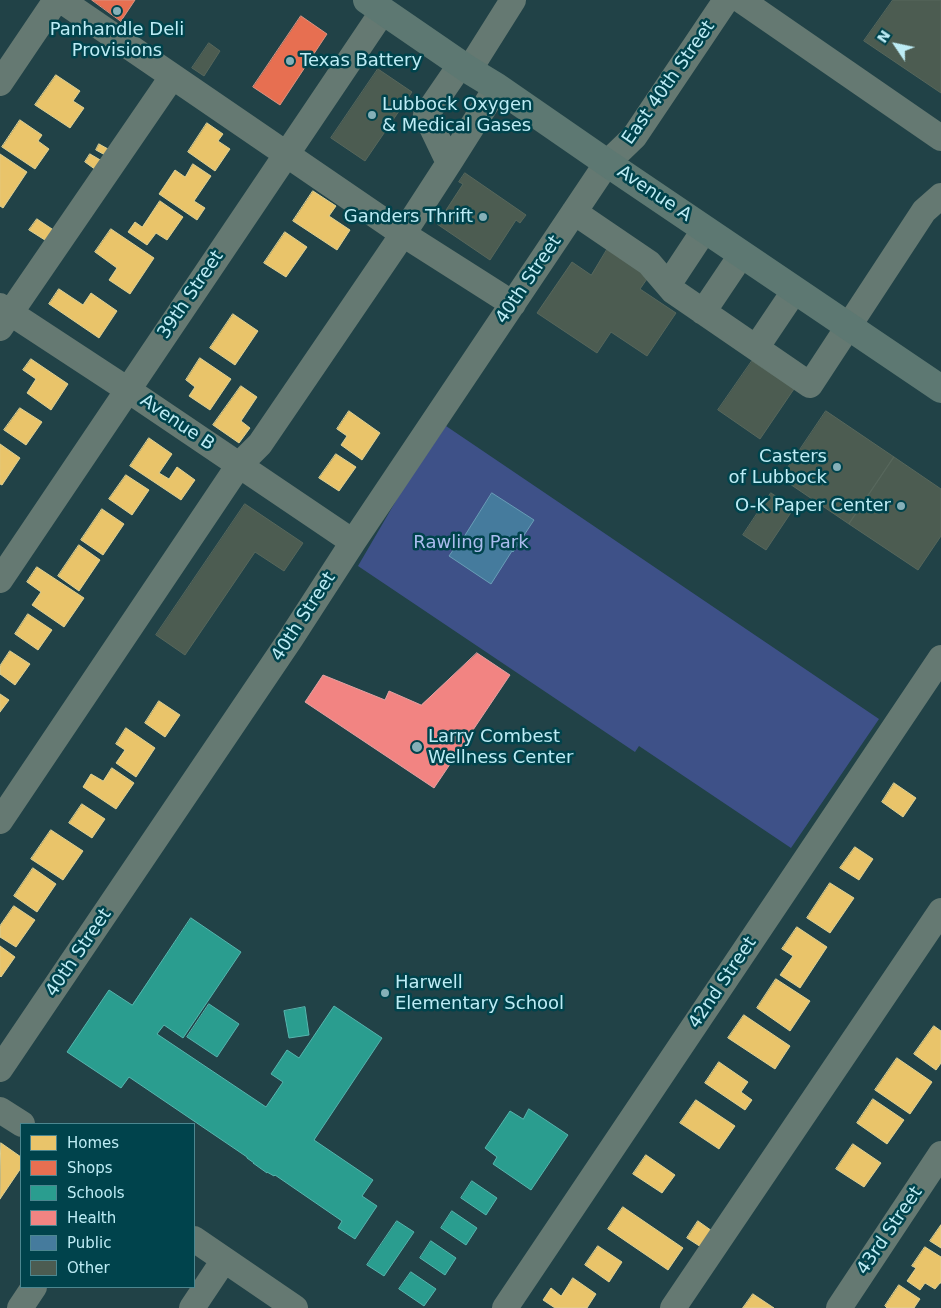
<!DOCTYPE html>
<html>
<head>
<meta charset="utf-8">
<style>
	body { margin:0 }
	#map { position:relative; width:941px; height:1308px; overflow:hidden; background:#214247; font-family:"DejaVu Sans",sans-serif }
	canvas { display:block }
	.legend { position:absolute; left:20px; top:1123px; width:175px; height:165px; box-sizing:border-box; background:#00434c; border:1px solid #4c8790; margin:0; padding:6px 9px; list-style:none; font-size:15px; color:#bdecf5 }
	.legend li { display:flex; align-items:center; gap:10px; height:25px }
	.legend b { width:25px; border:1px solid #4c8790 }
	.north { position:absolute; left:871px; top:20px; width:50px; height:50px; -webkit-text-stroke:4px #00434c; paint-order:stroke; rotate:304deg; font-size:14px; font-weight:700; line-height:20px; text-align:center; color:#bdecf5 }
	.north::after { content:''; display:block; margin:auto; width:18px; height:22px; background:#bdecf5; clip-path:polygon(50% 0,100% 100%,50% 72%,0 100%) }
</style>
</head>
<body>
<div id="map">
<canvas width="941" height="1308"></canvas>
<ul class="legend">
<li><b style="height:14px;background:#e9c46a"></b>Homes</li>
<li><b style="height:14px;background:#e76f51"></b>Shops</li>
<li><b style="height:14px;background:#2a9d8f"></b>Schools</li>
<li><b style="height:14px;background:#f28482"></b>Health</li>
<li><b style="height:14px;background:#457b9d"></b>Public</li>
<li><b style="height:14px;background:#4c5c51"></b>Other</li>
</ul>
<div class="north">N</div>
</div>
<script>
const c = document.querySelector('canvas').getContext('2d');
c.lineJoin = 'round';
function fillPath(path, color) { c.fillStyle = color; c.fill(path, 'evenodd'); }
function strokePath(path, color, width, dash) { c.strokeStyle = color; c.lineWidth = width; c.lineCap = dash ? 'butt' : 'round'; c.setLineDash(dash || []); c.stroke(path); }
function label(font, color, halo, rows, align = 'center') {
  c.font = font + ' "DejaVu Sans",sans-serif'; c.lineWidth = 5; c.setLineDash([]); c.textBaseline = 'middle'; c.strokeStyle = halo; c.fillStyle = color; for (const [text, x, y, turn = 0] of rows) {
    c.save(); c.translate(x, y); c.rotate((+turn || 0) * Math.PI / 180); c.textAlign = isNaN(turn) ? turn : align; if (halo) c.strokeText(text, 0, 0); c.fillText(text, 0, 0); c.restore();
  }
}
const green = new Path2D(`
	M446 426 879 719 791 848 639 746 635 752 358 566 404 487Z`);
const homes = new Path2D(`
	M56 75 80 91 73 101 84 108 70 128 35 105Z
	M20 120 42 135 38 141 49 149 35 169 2 147Z
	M207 123 223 134 218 141 230 149 215 171 188 152Z
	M99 144 108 149 105 155 96 150Z
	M0 154 27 172 3 208 0 206Z
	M90 154 102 161 96 170 85 162Z
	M193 164 211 176 194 201 205 208 197 220 159 194 175 170 185 177Z
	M313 191 336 206 329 216 350 230 337 250 293 221Z
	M160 201 183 217 167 240 156 233 147 245 128 232 135 222 142 227Z
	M37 219 55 231 48 242 29 230Z
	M111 229 154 258 130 294 109 280 117 268 95 252Z
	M285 232 307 247 286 277 264 263Z
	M59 289 83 305 91 293 117 311 99 338 49 304Z
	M233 314 258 331 235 365 210 348Z
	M200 358 231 379 210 410 189 396 195 387 186 380Z
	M31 359 68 384 51 410 27 393 36 379 23 370Z
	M241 386 257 397 241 421 250 428 239 443 213 425Z
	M20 408 42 422 26 445 4 430Z
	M349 411 380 433 362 460 341 445 347 436 337 429Z
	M149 438 172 454 159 473 169 479 177 467 195 480 181 500 130 466Z
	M0 444 20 458 2 485 0 484Z
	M336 454 356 467 339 491 319 478Z
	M126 475 149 490 132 515 109 499Z
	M102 509 124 524 103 555 81 540Z
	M79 545 100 560 79 591 58 576Z
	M37 567 84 598 64 627 32 605 41 592 27 582Z
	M28 614 52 630 38 650 15 634Z
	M10 651 30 664 15 685 0 674V666Z
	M0 694 9 700 0 712Z
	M159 701 180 715 165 737 145 723Z
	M126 728 155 748 136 777 116 763 125 750 116 744Z
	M112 768 134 783 116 809 83 787 91 774 103 781Z
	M894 783 916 798 903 817 882 802Z
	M82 804 105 819 92 838 69 823Z
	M51 830 83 851 63 880 31 859Z
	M855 847 873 859 859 880 840 868Z
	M33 868 56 884 37 912 14 896Z
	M830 883 854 898 830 933 807 918Z
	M14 906 35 920 16 947 0 937V926Z
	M797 927 827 947 800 988 780 975 793 956 782 949Z
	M0 946 15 957 1 977 0 976Z
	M776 979 810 1001 790 1031 757 1008Z
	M744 1015 790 1046 775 1069 728 1038Z
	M934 1026 941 1031V1063L936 1070 914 1054Z
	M897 1058 932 1082 910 1114 875 1090Z
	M719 1062 748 1082 741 1092 752 1100 745 1110 705 1083Z
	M873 1099 904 1120 887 1144 857 1123Z
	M696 1100 735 1126 719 1149 680 1123Z
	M1 1143 21 1157V1168L0 1199Z
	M853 1144 881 1163 864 1187 836 1169Z
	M646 1155 675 1175 662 1193 633 1174Z
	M623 1207 683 1248 668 1270 608 1229Z
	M698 1221 712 1231 701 1247 687 1238Z
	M941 1225V1248L930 1241Z
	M598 1246 622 1262 609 1282 585 1265Z
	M925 1247 941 1257V1283H940L935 1289 925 1283 920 1290 907 1281 916 1268 912 1266Z
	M573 1278 596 1294 587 1308H555L543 1300 551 1288 561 1296Z
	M899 1285 920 1299 914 1308H887L885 1306Z
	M753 1294 774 1308H743Z`);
const shops = new Path2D(`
	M92 0H135L121 21Z
	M301 16 327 34 280 105 253 87Z`);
const schools = new Path2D(`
	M191 918 241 952 183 1038 164 1025 157 1034 266 1107 283 1082 271 1074 287 1050 299 1058 334 1006 382 1038 314 1140 373 1180 362 1196 377 1206 355 1239 338 1228 342 1221 275 1175 274 1176 267 1172V1173L253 1163H254L247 1158V1157L129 1077 121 1088 67 1052 109 990 132 1005Z
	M209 1004 239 1024 217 1057 187 1037Z
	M305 1007 309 1035 289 1038 284 1011Z
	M529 1109 568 1135 531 1190 493 1164 497 1157 485 1148 510 1111 523 1119Z
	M472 1181 497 1198 486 1215 461 1198Z
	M452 1211 477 1228 466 1245 441 1228Z
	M397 1221 414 1232 384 1276 367 1265Z
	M431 1241 456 1258 445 1275 420 1258Z
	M411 1272 436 1289 424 1306 399 1289Z`);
const health = new Path2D(`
	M477 653 510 675 434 788 305 702 323 675 385 700 389 691 421 705Z`);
const public = new Path2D(`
	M492 493 534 520 513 552 512 551 491 584 449 556 460 540 461 541Z`);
const building = new Path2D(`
	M893 0H941V93L864 41Z
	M209 43 220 51 204 76 192 68Z
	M378 69 412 92 365 161 331 138Z
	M465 173 526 215 520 223 516 220 490 260 437 224 463 184 459 182Z
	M608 248 649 276 640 289 676 313 647 356 611 332 597 353 537 313 572 262 591 275Z
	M752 361 794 389 760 439 718 410Z
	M826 411 894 457 849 524 781 478Z
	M894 457 941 489V536L918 570 849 524Z
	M771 493 794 508 766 550 743 535Z
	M245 504 303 543 284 571 255 552 185 655 156 635Z`);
const minor = new Path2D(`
	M61 0 403 234 513 304
	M741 0 941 138
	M469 70 513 0
	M0 83 56 0
	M449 163 426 115 461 64
	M574 212 649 263 673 291 810 385 924 211 941 196
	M668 285 705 229
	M0 306 128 390 353 542
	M703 312 742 254
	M0 328 172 77
	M756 348 795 290
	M0 580 383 11
	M0 821 239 465 260 444 403 234 449 163 497 87
	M0 1069 291 638 353 542 607 163 634 137 726 0
	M0 1110 22 1124
	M194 1239 295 1308
	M20 1308 34 1287
	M192 1308 224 1260
	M505 1308 941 658
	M673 1308 941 911
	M839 1308 941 1154`);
const major = new Path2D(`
	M367 0 469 70 497 87 607 163 941 389`);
const markers = [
	[117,11,5,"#86b0b8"],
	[290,61,5,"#86b0b8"],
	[372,115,5,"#86b0b8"],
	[483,217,5,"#86b0b8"],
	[837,467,5,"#86b0b8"],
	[901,506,5,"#86b0b8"],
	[417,747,6,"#86b0b8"],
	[385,993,5,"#86b0b8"]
];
const poiNames = [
	["Panhandle Deli",117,30,"center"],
	["Provisions",117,51,"center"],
	["Texas Battery",300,61],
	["Lubbock Oxygen",382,105],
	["& Medical Gases",382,126],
	["Ganders Thrift",473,217,"right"],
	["Casters",827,457,"right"],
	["of Lubbock",827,478,"right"],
	["O-K Paper Center",891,506,"right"],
	["Larry Combest",428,737],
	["Wellness Center",428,758],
	["Harwell",395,983],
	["Elementary School",395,1004]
];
const streetNames = [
	["East 40th Street",669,83,-55],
	["Avenue A",654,194,34],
	["40th Street",529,280,-56],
	["39th Street",191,295,-56],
	["Avenue B",177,423,34],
	["40th Street",304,617,-57],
	["40th Street",79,953,-56],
	["42nd Street",723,983,-56],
	["43rd Street",890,1231,-56]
];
const parkNames = [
	["Rawling Park",471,543]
];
fillPath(green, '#3e5188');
fillPath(homes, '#e9c46a');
strokePath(homes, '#dcd094', 1);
fillPath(shops, '#e76f51');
strokePath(shops, '#da9482', 1);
fillPath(schools, '#2a9d8f');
strokePath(schools, '#56b5ae', 1);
fillPath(health, '#f28482');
strokePath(health, '#e2a3a4', 1);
fillPath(public, '#457b9d');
strokePath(public, '#699db7', 1);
fillPath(building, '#4c5c51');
strokePath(building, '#57675c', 1);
strokePath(minor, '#657972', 26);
strokePath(major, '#5d7872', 28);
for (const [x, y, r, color] of markers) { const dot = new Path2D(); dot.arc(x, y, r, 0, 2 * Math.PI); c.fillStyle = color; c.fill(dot); strokePath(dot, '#00434c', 2); }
label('18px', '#bdecf5', '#00434c', poiNames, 'left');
label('18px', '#bdecf5', '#00434c', streetNames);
label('18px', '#abbcee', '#00434c', parkNames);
</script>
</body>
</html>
